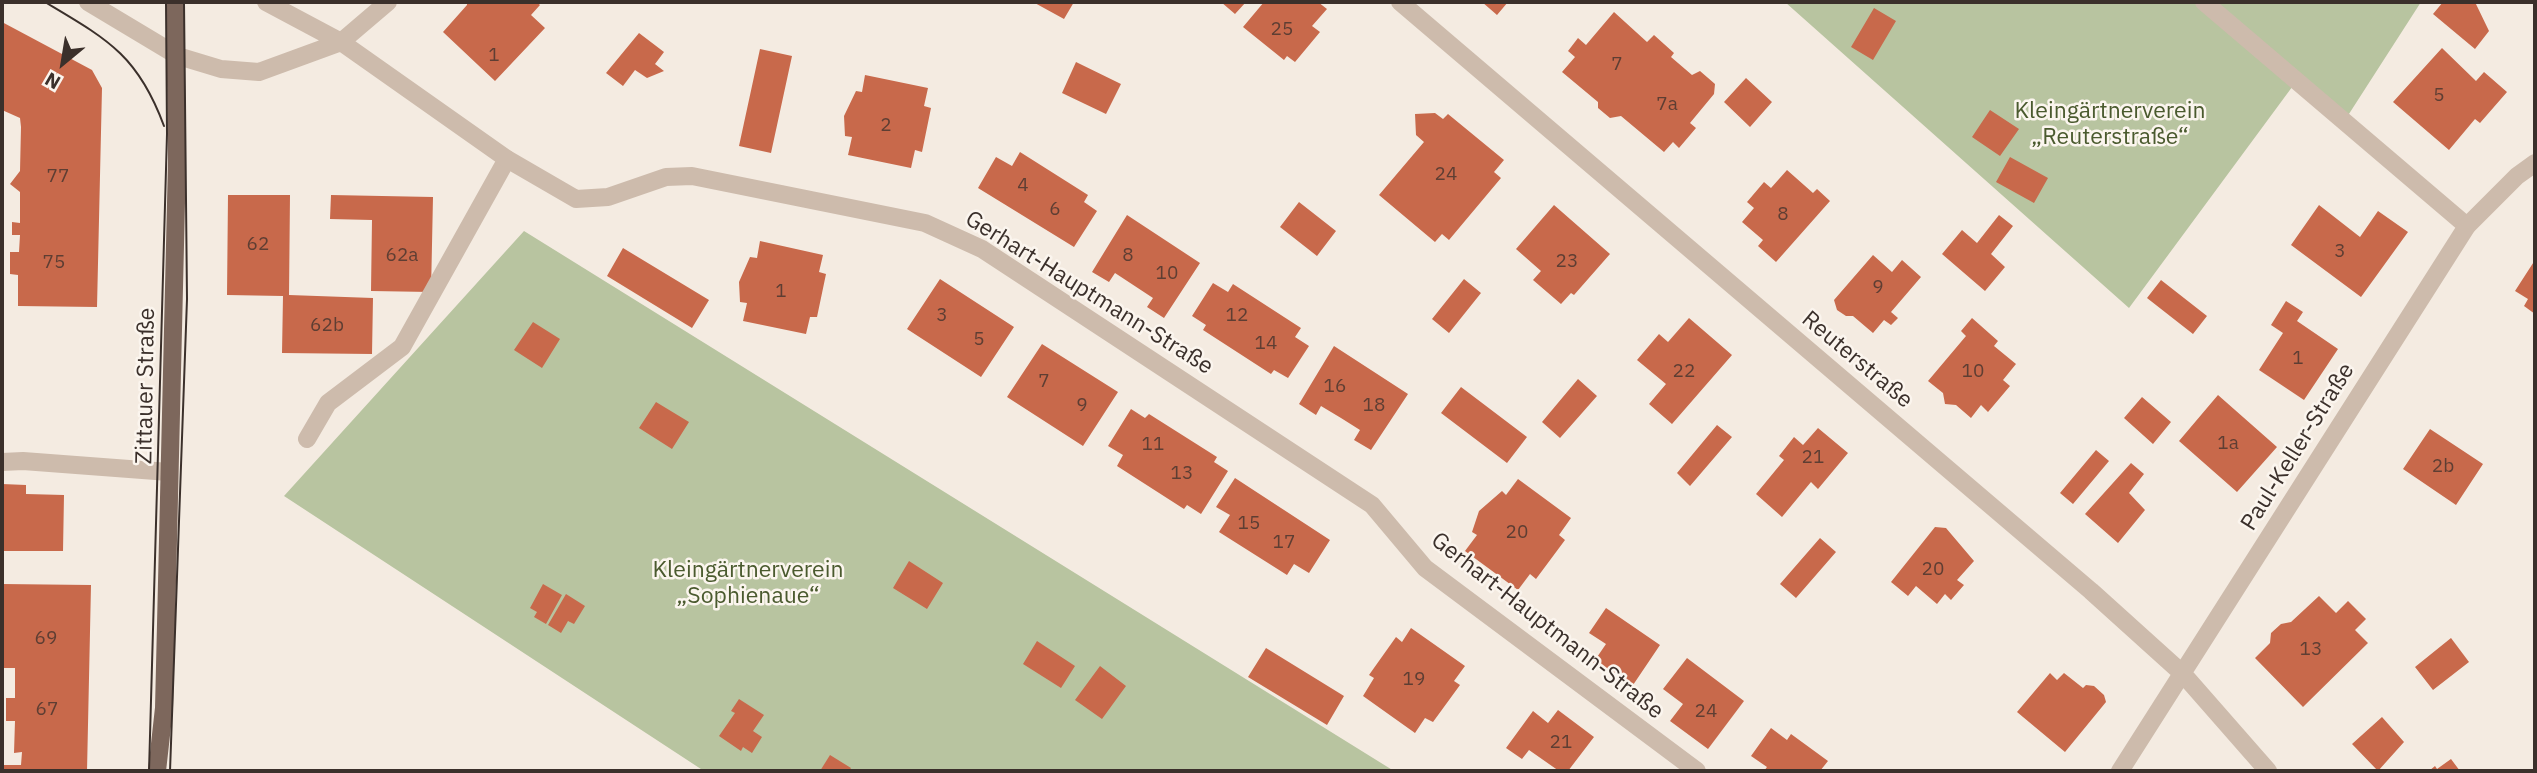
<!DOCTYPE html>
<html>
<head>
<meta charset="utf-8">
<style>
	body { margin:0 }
	#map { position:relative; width:2537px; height:773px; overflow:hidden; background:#f4ebe1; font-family:"IBM Plex Sans",sans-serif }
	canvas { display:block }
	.frame { position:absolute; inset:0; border:4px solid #3b302b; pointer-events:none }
	.north { position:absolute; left:28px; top:28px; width:70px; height:70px; -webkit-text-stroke:5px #fbf5ee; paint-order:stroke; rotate:210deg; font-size:19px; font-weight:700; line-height:28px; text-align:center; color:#3b302b }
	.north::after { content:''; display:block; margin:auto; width:24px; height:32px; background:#3b302b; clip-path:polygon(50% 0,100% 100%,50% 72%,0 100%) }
</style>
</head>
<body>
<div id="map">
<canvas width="2537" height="773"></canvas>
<div class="frame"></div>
<div class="north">N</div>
</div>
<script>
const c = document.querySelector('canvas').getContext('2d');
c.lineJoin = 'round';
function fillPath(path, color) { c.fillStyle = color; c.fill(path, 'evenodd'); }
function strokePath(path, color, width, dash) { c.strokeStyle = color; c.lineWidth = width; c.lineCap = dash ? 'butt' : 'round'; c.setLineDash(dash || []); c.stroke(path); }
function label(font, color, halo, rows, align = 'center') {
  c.font = font + ' "IBM Plex Sans",sans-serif'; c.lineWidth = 5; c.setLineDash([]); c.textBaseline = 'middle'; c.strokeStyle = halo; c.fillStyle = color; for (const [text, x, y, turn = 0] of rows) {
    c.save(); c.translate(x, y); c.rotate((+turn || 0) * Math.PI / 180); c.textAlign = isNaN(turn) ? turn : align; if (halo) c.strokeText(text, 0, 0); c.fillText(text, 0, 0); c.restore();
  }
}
const green = new Path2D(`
	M1785 2H2421L2347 117 2298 79 2129 308Z
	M524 231 1394 771H704L284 496Z`);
const building = new Path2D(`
	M467 2H537L540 5 531 15 545 28 495 81 443 32 467 5Z
	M1033 2H1074L1064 19Z
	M1221 2H1246L1235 14Z
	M1264 2H1318L1327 9 1312 26 1320 32 1295 62 1287 56 1284 60 1243 27Z
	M1482 2H1508L1497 15Z
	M2443 2H2475L2489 31 2475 49 2433 14Z
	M1874 8 1896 21 1873 60 1851 47Z
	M1614 12 1647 42 1654 35 1674 53 1671 57 1692 75 1700 71 1715 84 1714 94 1690 123 1696 128 1679 148 1673 142 1664 152 1621 116 1610 118 1598 108V102L1562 72 1575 57 1568 51 1578 38 1586 45Z
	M2 22 92 70 102 88 97 307 18 306V275L10 274V252H19L20 235H12V222L20 223V192L10 184 20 171 21 127 20 118 2 110Z
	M639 33 664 52 655 64 664 71 647 78 635 70 623 86 606 73Z
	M2442 48 2476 81 2484 72 2507 92 2480 123 2475 119 2449 150 2393 102Z
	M760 49 792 56 771 153 739 146Z
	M1076 62 1121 84 1106 114 1062 93Z
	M865 75 928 88 924 106 931 108 922 152 915 150 911 168 848 155 852 137 845 136 844 116 856 91 862 92Z
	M1746 78 1772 102 1750 127 1724 102Z
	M1990 110 2019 129 2000 156 1972 137Z
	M1435 113 1443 119 1448 114 1504 160 1494 172 1501 178 1449 240 1442 234 1435 242 1379 195 1424 142 1416 135 1415 114Z
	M1020 152 1088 195 1084 202 1097 211 1074 247 978 188 996 157 1012 166Z
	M2010 157 2048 178 2034 203 1996 182Z
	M1787 170 1813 193 1817 189 1830 201 1776 262 1758 246 1763 240 1742 222 1754 208 1747 202 1764 182 1771 188Z
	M228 195H290L289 295 373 298 372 354 282 353 283 296 227 295Z
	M331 195 433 197 431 292 371 291 372 220 330 219Z
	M1299 202 1336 231 1317 256 1280 227Z
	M1554 205 1610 254 1574 295 1571 293 1561 304 1533 280 1541 271 1516 249Z
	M2319 205 2360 237 2378 211 2408 232 2361 297 2291 245Z
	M1127 215 1200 263 1164 318 1147 307 1153 298 1115 273 1109 282 1092 272Z
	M1999 215 2013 226 1991 254 2005 267 1985 291 1942 254 1962 230 1977 243Z
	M760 241 823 255 819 272 826 274 817 317H810L806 334 743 321 747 303 740 302 739 282 750 257 757 258Z
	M623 248 709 300 692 328 607 276Z
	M1873 255 1892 272 1902 260 1921 277 1891 312 1898 318 1891 325 1884 320 1873 333 1853 316H1846L1837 310 1834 300Z
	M2535 260V314L2524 306 2528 299 2515 291Z
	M940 279 1014 327 981 377 907 329Z
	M1464 279 1481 293 1449 333 1432 319Z
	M2161 280 2207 316 2193 334 2147 298Z
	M1213 283 1228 292 1233 284 1301 328 1295 337 1309 346 1288 378 1274 370 1271 374 1203 330 1206 325 1192 316Z
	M2286 301 2303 312 2297 321 2338 349 2304 400 2259 370 2283 333 2271 325Z
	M1689 318 1732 355 1672 424 1649 404 1666 384 1637 360 1659 334 1668 342Z
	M1972 318 1998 341 1994 346 2016 364 2003 380 2010 386 1988 412 1981 405 1971 418 1956 405 1945 404 1943 393 1928 381 1966 336 1961 331Z
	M533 322 560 339 542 368 514 350Z
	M1042 344 1118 392 1083 446 1007 397Z
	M1334 346 1408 394 1371 450 1354 440 1360 430 1341 418 1321 406 1316 415 1299 404Z
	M1578 379 1597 396 1560 438 1542 422Z
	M1461 387 1527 437 1507 463 1441 413Z
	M2218 395 2277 447 2237 492 2179 441Z
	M2142 397 2171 422 2153 444 2124 418Z
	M656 402 689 422 672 449 639 428Z
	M1131 409 1145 418 1149 414 1217 457 1214 462 1228 471 1201 514 1187 505 1184 509 1117 466 1123 455 1108 446Z
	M1717 425 1732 437 1690 486 1677 473Z
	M1818 428 1848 453 1818 489 1811 482 1782 517 1756 494 1784 460 1779 456 1794 437 1803 445Z
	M2430 429 2483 464 2456 505 2403 469Z
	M2096 450 2109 461 2073 504 2060 493Z
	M2131 463 2144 474 2129 493 2145 510 2118 543 2085 514Z
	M1235 478 1330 540 1309 573 1294 564 1287 575 1219 532 1230 515 1216 507Z
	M1518 479 1571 518 1559 535 1565 540 1536 579 1530 574 1518 590 1465 551 1477 535 1472 532 1479 511 1502 491 1506 495Z
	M2 484 26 485V494L64 495 63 551H2Z
	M1935 527 1946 528 1974 561 1957 580 1964 585 1951 600 1945 594 1937 604 1916 586 1908 596 1891 582Z
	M1820 538 1836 552 1796 598 1780 584Z
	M909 561 943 583 927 609 893 588Z
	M2 584 91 585 87 771H2V765H21L22 752 14 753 15 721H6V698H15V668H2Z
	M543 584 562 595 546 624 534 617 537 612 530 608Z
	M566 594 585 606 574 624 568 621 561 633 548 625Z
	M2319 596 2336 613 2348 601 2366 619 2355 630 2368 643 2303 707 2255 658 2270 643 2271 633 2281 624 2291 622Z
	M1606 608 1660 645 1631 688 1593 663 1606 644 1589 633Z
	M1411 628 1465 666 1454 681 1460 685 1433 722 1425 718 1415 733 1363 696 1374 678 1369 675 1396 637 1402 642Z
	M2451 638 2469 662 2433 690 2415 667Z
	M1037 641 1075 666 1061 688 1023 664Z
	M1266 648 1344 696 1327 725 1248 677Z
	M1687 658 1744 701 1708 749 1670 721 1683 704 1663 689Z
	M1100 666 1126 686 1102 719 1075 700Z
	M2050 673 2057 680 2064 673 2083 688 2086 685 2094 686 2104 695 2106 702 2065 752 2017 712Z
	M739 699 764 715 753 731 762 737 752 753 743 747 741 751 719 736 735 713 731 711Z
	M1558 710 1594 737 1568 771H1559L1529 750 1522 759 1506 748 1533 711 1548 723Z
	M2382 717 2404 742 2378 771 2352 744Z
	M1771 728 1787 740 1791 734 1828 761 1820 771H1764L1767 767 1751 756Z
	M830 755 851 768 849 771H820Z
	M2451 759 2460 771H2429L2435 766 2437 769Z`);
const service = new Path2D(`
	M2204 2 2467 226
	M307 439 328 403 402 347 507 159
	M2 462 23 461 169 472`);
const minor = new Path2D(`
	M266 2 341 42 507 159 576 199 608 197 666 177 692 176 925 223 982 249 1372 505 1425 568 1697 771
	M1400 2 2091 591 2183 674 2268 771
	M178 56 221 69 259 72 341 42 388 2
	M2120 771 2467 226 2517 176 2535 163`);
const tertiary = new Path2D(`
	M88 2 178 56`);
const primary = new Path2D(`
	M157 771 164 708 177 161 175 2`);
const tram = new Path2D(`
	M45 2C107 39 138 55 164 126
	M149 771 167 134 166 2
	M170 771 187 299 184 2`);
const numberNames = [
	["25",1282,30],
	["1",494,56],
	["7",1617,65],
	["5",2439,96],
	["7a",1667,105],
	["2",886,126],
	["24",1446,175],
	["77",58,177],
	["4",1023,186],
	["6",1055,210],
	["8",1783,215],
	["62",258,245],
	["3",2340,252],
	["62a",402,256],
	["8",1128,256],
	["23",1567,262],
	["75",54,263],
	["10",1167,274],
	["9",1878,288],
	["1",781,292],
	["3",942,316],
	["12",1237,316],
	["62b",327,326],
	["5",979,340],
	["14",1266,344],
	["1",2298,359],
	["22",1684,372],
	["10",1973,372],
	["7",1044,382],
	["16",1335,387],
	["9",1082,406],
	["18",1374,406],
	["1a",2228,444],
	["11",1153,445],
	["21",1813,458],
	["2b",2443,467],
	["13",1182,474],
	["15",1249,524],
	["20",1517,533],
	["17",1284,543],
	["20",1933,570],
	["69",46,639],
	["13",2311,650],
	["19",1414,680],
	["67",47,710],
	["24",1706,712],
	["21",1561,743]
];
const parkNames = [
	["Kleingärtnerverein",2110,111],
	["„Reuterstraße“",2110,137],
	["Kleingärtnerverein",748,570],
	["„Sophienaue“",748,596]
];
const streetNames = [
	["Gerhart-Hauptmann-Straße",1089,293,32],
	["Reuterstraße",1857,360,40],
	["Zittauer Straße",146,386,-89],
	["Paul-Keller-Straße",2298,447,-58],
	["Gerhart-Hauptmann-Straße",1547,626,38]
];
fillPath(green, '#b8c4a0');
fillPath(building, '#c8694b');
strokePath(service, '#cdbbac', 18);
strokePath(minor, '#cdbbac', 18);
strokePath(tertiary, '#cdbbac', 18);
strokePath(primary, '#7d675c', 18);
strokePath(tram, '#3b302b', 2);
label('19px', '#5e3e33', null, numberNames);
label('23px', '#4a5a2e', '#fbf5ee', parkNames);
label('23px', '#3b302b', '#fbf5ee', streetNames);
</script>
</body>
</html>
